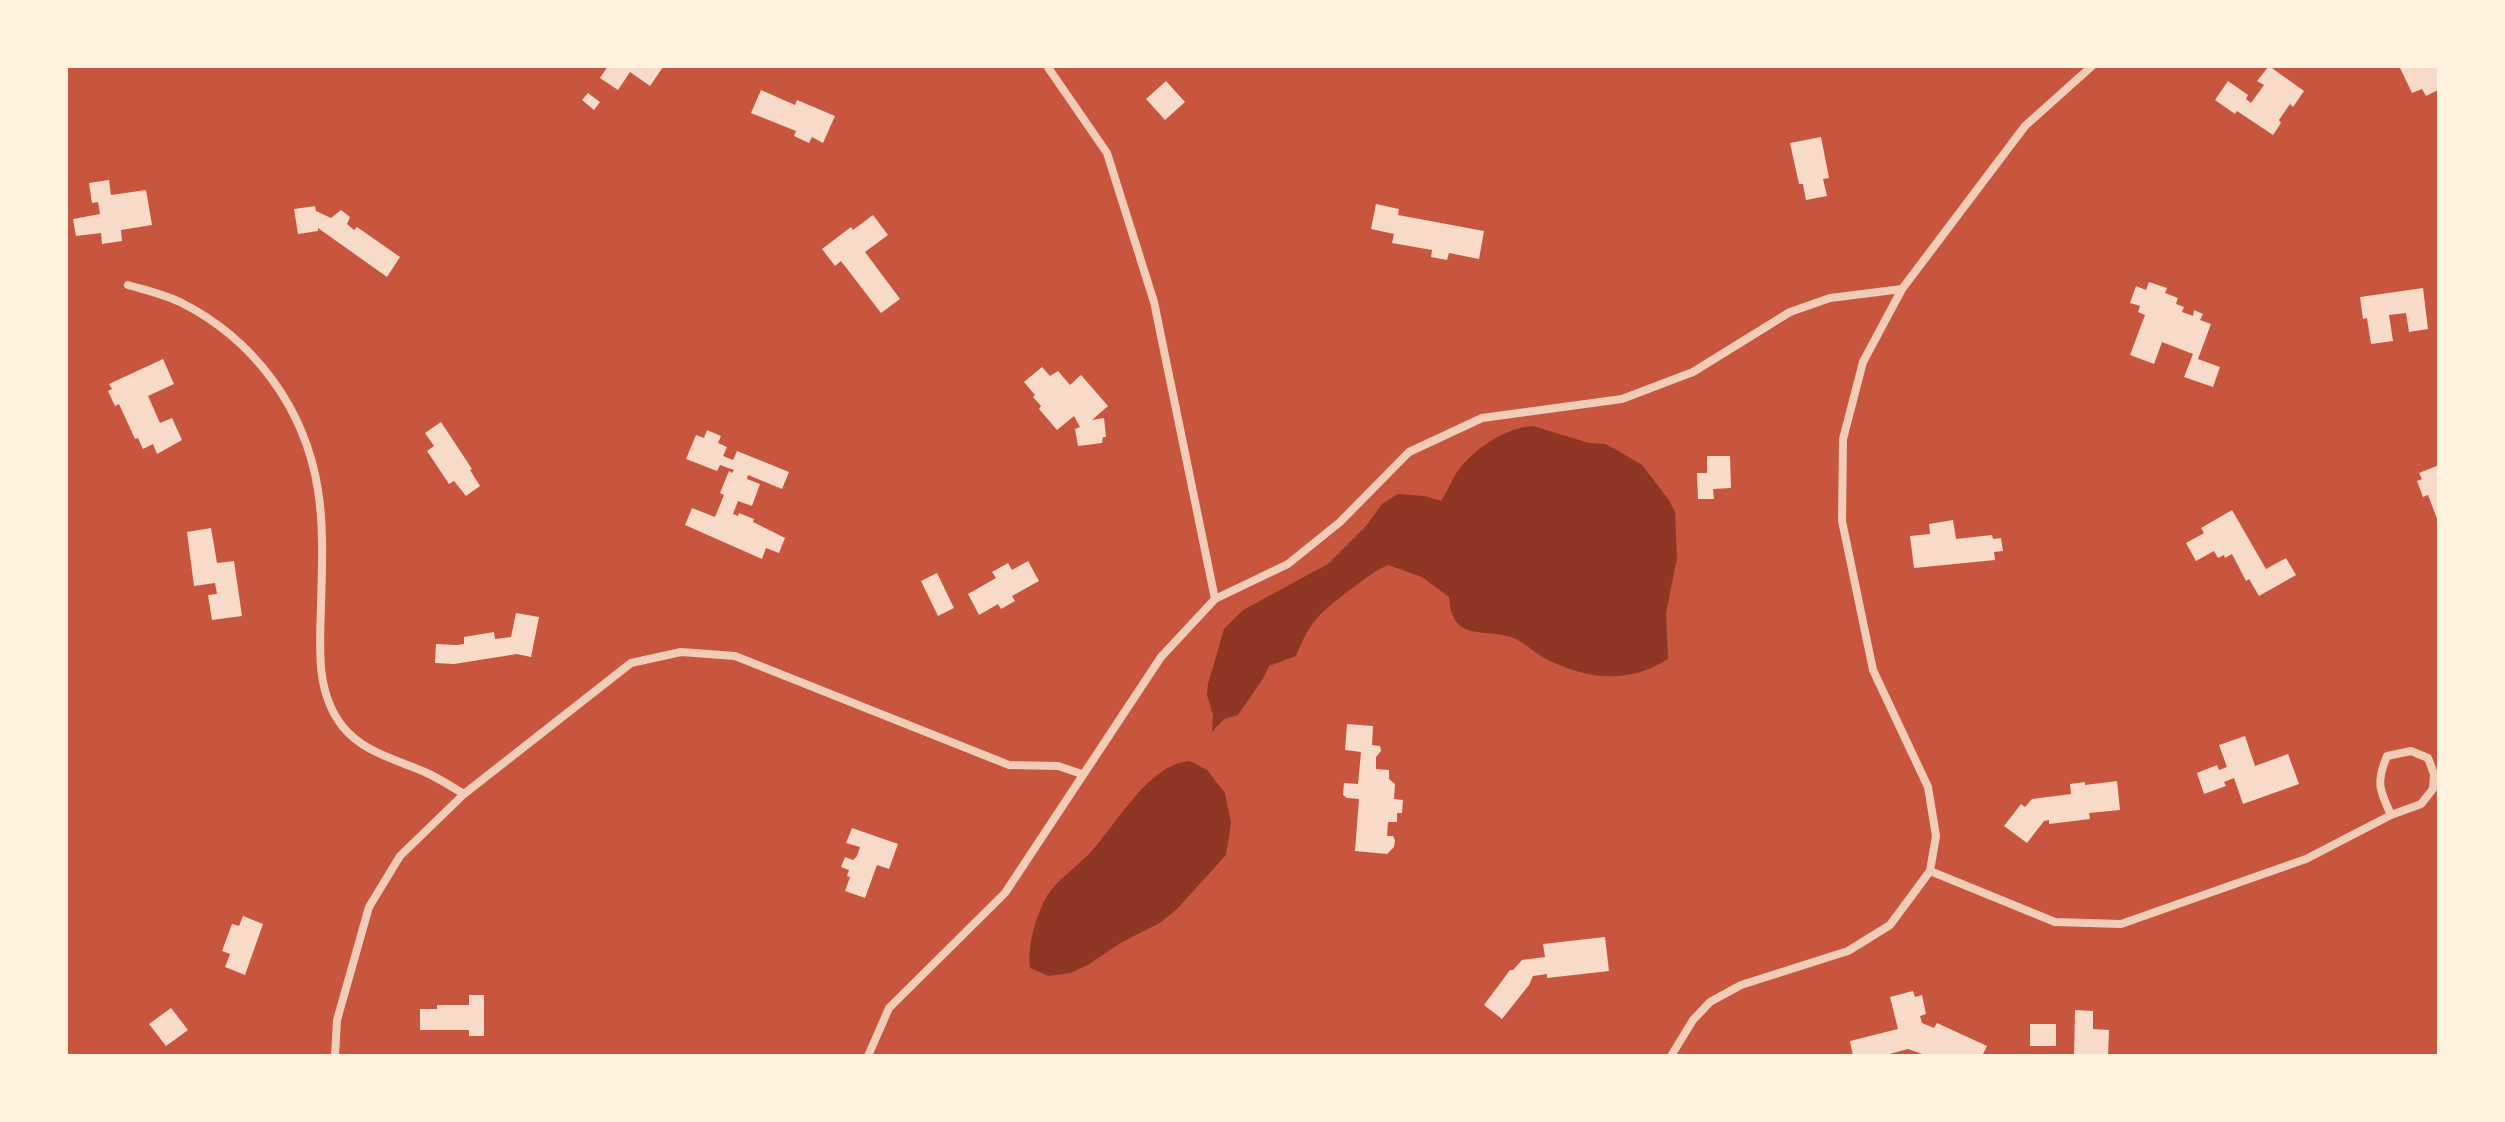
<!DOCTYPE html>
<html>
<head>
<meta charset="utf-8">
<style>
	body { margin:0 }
	#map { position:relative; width:2505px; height:1122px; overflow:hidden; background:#c8553d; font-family:"Sofia Sans Condensed",sans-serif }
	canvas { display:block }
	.frame { position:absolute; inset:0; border:68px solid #fff3e0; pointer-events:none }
</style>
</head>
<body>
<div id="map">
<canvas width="2505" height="1122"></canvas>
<div class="frame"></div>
</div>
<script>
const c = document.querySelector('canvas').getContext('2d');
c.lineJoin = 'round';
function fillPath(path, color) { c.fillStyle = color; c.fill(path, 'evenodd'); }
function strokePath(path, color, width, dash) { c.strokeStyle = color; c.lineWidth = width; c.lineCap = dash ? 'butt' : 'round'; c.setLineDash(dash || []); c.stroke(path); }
const water = new Path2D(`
	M1533 426 1589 443 1605 444 1617 450 1642 465 1669 500 1675 512 1677 558 1666 613 1668 659C1627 685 1585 679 1544 658 1535 653 1527 645 1518 640 1487 625 1452 646 1449 597L1422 577 1388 565C1372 572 1365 579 1351 589 1320 613 1311 619 1296 656L1269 666 1264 677 1238 715 1224 719 1212 732 1213 715 1207 695 1208 684 1224 629 1243 610 1328 564 1366 526 1382 504 1398 494 1425 496 1441 501C1447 492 1451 481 1457 472 1473 449 1505 428 1533 426Z
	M1190 761 1207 770 1225 793 1231 823 1226 855 1177 909 1160 923 1122 942 1088 965 1070 973 1049 976 1030 968C1027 946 1036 915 1047 896 1057 880 1074 869 1087 856 1115 828 1147 764 1190 761Z`);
const building = new Path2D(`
	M608 66H661L663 67 650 86 630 72 618 90 600 78Z
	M2269 66 2304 91 2293 107 2290 104 2279 120 2281 123 2273 135 2237 111 2235 114 2215 100 2228 81 2248 95 2246 99 2251 103 2264 85 2257 81Z
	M2399 66H2439L2438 90 2426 96 2422 89 2412 93Z
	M1166 81 1185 102 1165 120 1146 99Z
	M761 90 795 105 797 100 835 116 823 143 812 137 809 143 794 136 796 131 751 113Z
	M588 93 600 102 594 110 582 100Z
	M1821 137 1829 178 1823 179 1827 196 1806 200 1803 184H1799L1790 143Z
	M109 180 111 195 146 190 152 225 121 230 122 241 102 244 101 233 76 236 73 219 100 214 98 202 92 203 89 183Z
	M1376 204 1399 209 1398 215 1484 231 1479 259 1449 253 1447 260 1431 257 1432 250 1392 243 1394 234 1371 229Z
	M315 206 316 211 331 218 341 210 350 217 347 224 354 230 357 227 400 257 387 277 318 228V231L298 234 294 209Z
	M873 215 888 235 865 252 900 299 881 313 841 261 835 266 822 249 851 227 853 230Z
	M2149 282 2167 288 2165 293 2178 298 2176 304 2184 307 2182 312 2193 316 2194 310 2203 314 2200 320 2211 324 2198 359 2220 367 2213 387 2184 377 2193 354 2162 342 2154 364 2130 355 2145 315 2138 312 2140 306 2130 303 2136 286 2146 290Z
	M2423 288 2428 329 2409 332 2406 313 2389 315 2393 341 2371 344 2367 318 2363 319 2360 297Z
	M163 359 174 384 148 396 160 423 172 418 182 440 157 454 153 444 143 449 138 438 135 439 119 404 115 406 108 391 112 389 109 384Z
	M1042 367 1050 376 1058 371 1070 385 1081 375 1108 406 1092 420 1104 418 1106 437H1103L1102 443 1078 446 1075 429 1080 427 1074 416 1057 430 1039 409 1041 406 1033 397 1035 395 1024 382Z
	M441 422 472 469 470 470 480 486 466 496 454 481 449 484 427 451 434 446 425 433Z
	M707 430 721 436 718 443 727 447 723 456 733 460 737 451 789 472 782 489 748 475 747 479 760 484 752 506 738 501 733 514 738 516 739 513 754 519 753 522 785 538 779 553 766 548 762 559 685 525 692 508 715 517 724 495 720 493 729 471 732 473 734 470 720 465 717 471 686 459 696 435 704 438Z
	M1707 456H1730L1731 488 1713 489 1714 499H1698L1697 473H1707Z
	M2439 465V524L2428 495 2423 497 2417 481 2422 479 2419 473Z
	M2232 510 2266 569 2286 558 2296 575 2259 596 2249 579 2246 581 2232 554 2225 558 2224 555 2218 558 2214 551 2196 561 2186 543 2204 533 2201 528Z
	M1953 520 1956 539 1992 535 1993 539 2001 538 2003 551 1994 552 1995 560 1914 568 1910 536 1930 534 1929 524Z
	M211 528 217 563 234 561 242 616 212 620 208 595 217 594 215 583 194 586 187 532Z
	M1028 561 1039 581 1012 596 1015 601 1001 609 998 604 979 615 968 594 996 578 992 572 1008 563 1012 570Z
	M937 573 954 608 938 616 921 581Z
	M516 613 539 617 531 657 517 654 454 664 435 663 436 644 457 645 464 644V637L494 632 495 639 511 637Z
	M1347 724 1373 726 1372 745 1380 746 1381 751 1376 757V769L1389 770V779L1395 784 1394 799 1403 800 1402 813H1397V822H1388L1387 836H1393L1395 840 1394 847 1387 854 1355 851 1359 799 1347 798 1343 795 1344 783 1358 784 1361 752 1345 750Z
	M2245 736 2255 766 2288 754 2299 784 2243 804 2234 778 2224 782 2226 786 2204 794 2197 773 2217 765 2219 770 2227 767 2219 745Z
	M2117 781 2120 810 2089 813 2090 819 2049 824V820L2044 821 2027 843 2004 826 2021 804 2025 807 2032 799 2071 794 2070 784 2085 782V785Z
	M852 828 898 844 889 869 877 865 865 898 845 891 850 877 847 876 849 870 841 867 845 857 853 860 857 856 860 847 846 843Z
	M243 916 263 924 245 975 225 967 230 954 222 951 232 924 239 926Z
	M1605 937 1609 971 1547 978V974L1533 976 1529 985 1502 1019 1484 1005 1510 970H1513L1522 960 1545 957 1543 944Z
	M1913 991 1915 997 1922 995 1926 1014 1920 1016 1922 1023 1934 1028 1937 1023 1987 1046 1982 1056H1928L1908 1049 1882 1056H1853L1850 1041 1898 1029 1890 997Z
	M469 995H484V1036H469V1030H420V1009H437V1005H469Z
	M171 1008 188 1030 166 1046 149 1024Z
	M2075 1010 2093 1011V1029L2109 1030 2108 1056H2074Z
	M2030 1024H2056V1046H2030Z`);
const minor = new Path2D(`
	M1047 66 1107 153 1154 302 1215 599
	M128 285C145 290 164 294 180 302 254 339 305 408 318 490 324 528 322 567 321 605 320 647 315 692 343 727 364 753 398 760 427 773 440 779 452 787 464 794
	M1930 871 2055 922 2121 924 2306 859 2391 815 2421 804 2433 789 2434 774 2428 758 2411 751 2387 756C2376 782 2379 789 2391 815
	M335 1056 337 1020 369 907 400 856 464 794 631 663 681 652 735 656 1009 765 1058 766 1082 774
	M868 1056 889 1008 1005 893 1161 657 1215 599 1288 564 1340 522 1409 452 1482 418 1622 399 1693 372 1790 312 1830 298 1902 289
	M1671 1056 1693 1020 1710 1002 1741 985 1848 951 1890 925 1930 871 1936 836 1928 787 1873 670 1842 521 1843 439 1863 362 1902 289 2025 126 2092 66`);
fillPath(water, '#8f3625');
fillPath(building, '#f7dbc8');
strokePath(minor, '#f1ccb7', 8);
</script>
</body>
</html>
